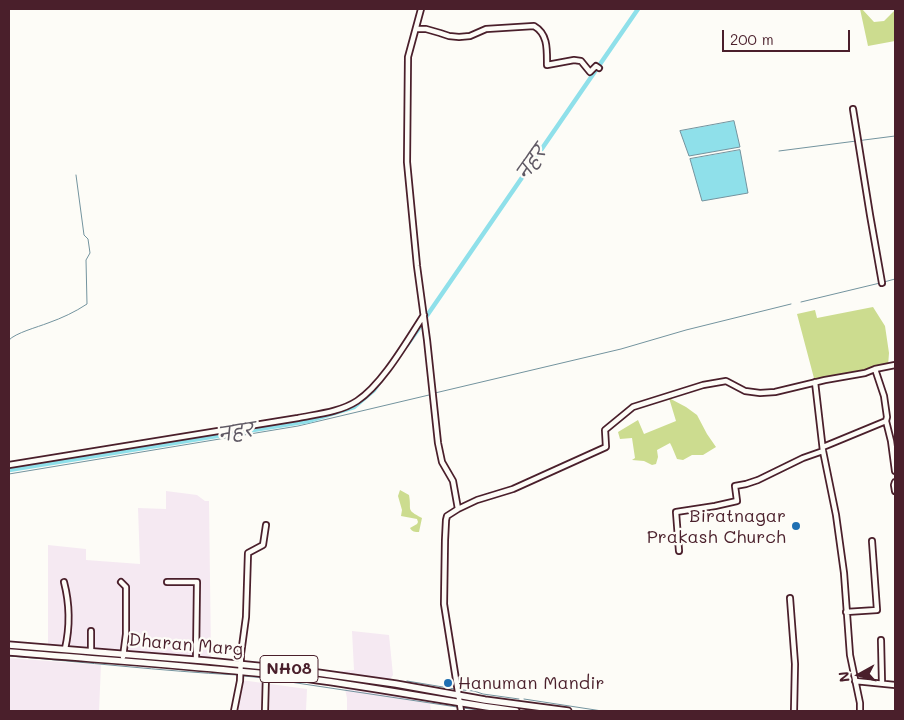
<!DOCTYPE html>
<html>
<head>
<meta charset="utf-8">
<style>
	body { margin:0 }
	#map { position:relative; width:904px; height:720px; overflow:hidden; background:#fdfcf7; font-family:Mali,sans-serif }
	canvas { display:block }
	.frame { position:absolute; inset:0; border:10px solid #4a1f2b; pointer-events:none }
	.north { position:absolute; left:834px; top:650px; width:50px; height:50px; -webkit-text-stroke:4px #fdfcf7; paint-order:stroke; rotate:263deg; font-size:14px; font-weight:700; line-height:20px; text-align:center; color:#4a1f2b }
	.north::after { content:''; display:block; margin:auto; width:18px; height:22px; background:#4a1f2b; clip-path:polygon(50% 0,100% 100%,50% 72%,0 100%) }
	.scale { position:absolute; left:722px; top:30px; width:128px; height:22px; box-sizing:border-box; border:2px solid #4a1f2b; border-top:0; padding-left:6px; font-size:15px; line-height:18px; white-space:nowrap; color:#4a1f2b; -webkit-text-stroke:4px #fdfcf7; paint-order:stroke }
</style>
</head>
<body>
<div id="map">
<canvas width="904" height="720"></canvas>
<div class="frame"></div>
<div class="north">N</div>
<div class="scale">200 m</div>
</div>
<script>
const c = document.querySelector('canvas').getContext('2d');
c.lineJoin = 'round';
function fillPath(path, color) { c.fillStyle = color; c.fill(path, 'evenodd'); }
function strokePath(path, color, width, dash) { c.strokeStyle = color; c.lineWidth = width; c.lineCap = dash ? 'butt' : 'round'; c.setLineDash(dash || []); c.stroke(path); }
function label(font, color, halo, rows, align = 'center') {
  c.font = font + ' Mali,"Playpen Sans Deva",sans-serif'; c.lineWidth = 4.5; c.setLineDash([]); c.textBaseline = 'middle'; c.strokeStyle = halo; c.fillStyle = color; for (const [text, x, y, turn = 0] of rows) {
    c.save(); c.translate(x, y); c.rotate((+turn || 0) * Math.PI / 180); c.textAlign = isNaN(turn) ? turn : align; if (halo) c.strokeText(text, 0, 0); c.fillText(text, 0, 0); c.restore();
  }
}
const built = new Path2D(`
	M166 491 197 495 205 501H209L211 657 48 645V545L86 549V560L140 564 138 508 166 509Z
	M352 631 389 635 393 675 389 681 342 676 341 671 354 670Z
	M9 658 101 665 99 711H9Z
	M241 680 307 689 306 711H234Z
	M343 680 396 684 428 690 431 711H347V698Z`);
const green = new Path2D(`
	M860 9H862L874 22 884 21 895 10V41L868 46Z
	M873 307 885 326 889 353 888 366 815 382 797 314 815 310 817 318Z
	M669 398 686 407 697 415 707 434 716 447 703 455H692L683 460 677 459 672 447 670 443 657 450 658 457 656 464 652 465 644 461 632 460 635 458 632 438 620 439 618 432 638 420 644 434 676 421Z
	M400 490 409 495C412 511 405 509 422 518L419 532C415 532 412 532 410 528L417 524 418 522 417 519 401 516 402 510 398 496Z`);
const water = new Path2D(`
	M734 121 740 147 689 156 680 131Z
	M740 150 748 193 702 201 690 159Z`);
const stream = new Path2D(`
	M779 151 895 136
	M884 282 895 279
	M801 302 880 283
	M9 340C15 333 38 327 48 323 62 318 75 312 87 304L86 260 90 253 88 239 84 235 76 175
	M435 393 621 349 686 330 791 304
	M9 474 298 426 429 395
	M9 656C85 662 161 671 237 675
	M243 676 265 678
	M270 679 457 707
	M407 681 455 689
	M463 690 474 691 483 694 519 699
	M524 699 602 711
	M463 708 486 711`);
const canal = new Path2D(`
	M426 317 638 9
	M407 345 422 324
	M9 470 308 421 354 407 374 390 379 383`);
const minor = new Path2D(`
	M421 9 408 57 407 162 417 266 427 340 438 443 442 462 453 481 458 509
	M416 29H426L440 33 449 36 459 37 470 36 486 29 534 26C548 34 547 49 547 65L574 60 581 61 590 72 596 66 599 68
	M853 109 870 215 882 283
	M875 369 884 396 887 417 886 421 891 441 895 471
	M815 382 823 451 836 515 844 573 850 655 860 703V711
	M823 447 886 421
	M9 465 298 418C318 414 340 412 357 401 382 385 407 341 424 315
	M895 482 894 485 895 491
	M679 551 676 512 715 506 737 501 735 486 746 484 758 480 803 458 823 451
	M64 582C70 605 70 627 65 649
	M121 582 126 587V634L123 657
	M167 582H197L196 660
	M790 598 795 664 794 711
	M846 612 877 610 872 541
	M881 640 882 683
	M91 651V631
	M855 681 895 685
	M234 711 240 681 241 654 246 617 248 553 263 545 266 525
	M265 711 266 674
	M461 711 444 604 445 540 446 520 447 516 458 509 477 500 513 489 606 447 605 430 633 407 703 385 726 381 745 391 760 393 775 392 825 380 865 373 875 369 895 365`);
const major = new Path2D(`
	M9 645 207 661 297 670 396 684 485 700 568 711
	M9 652C104 660 200 666 295 677 369 686 442 701 516 711`);
const markers = [
	[796,526,5,"#1f6fb2"],
	[448,683,5,"#1f6fb2"]
];
const shields = [
	[289,669,58]
];
const shieldNames = [
	["NH08",289,669]
];
const poiNames = [
	["Biratnagar",786,516],
	["Prakash Church",786,537],
	["Hanuman Mandir",458,683,"left"]
];
const streetNames = [
	["Dharan Marg",186,645,5]
];
const waterNames = [
	["नहर",532,163,-55],
	["नहर",236,433,-9]
];
fillPath(built, '#f5e9f2');
fillPath(green, '#ccdc8f');
fillPath(water, '#8fe0ea');
strokePath(water, '#73939e', 1);
strokePath(stream, '#73939e', 1);
strokePath(canal, '#8fe0ea', 4.5);
strokePath(minor, '#4a1f2b', 8);
strokePath(major, '#4a1f2b', 9);
strokePath(minor, '#fdfcf7', 4.5);
strokePath(major, '#fdfcf7', 5.5);
for (const [x, y, r, color] of markers) { const dot = new Path2D(); dot.arc(x, y, r, 0, 2 * Math.PI); c.fillStyle = color; c.fill(dot); strokePath(dot, '#fdfcf7', 2); }
for (const [x, y, w] of shields) { const box = new Path2D(); box.roundRect(x - w / 2, y - 13.5, w, 27, 4); c.fillStyle = '#fdfcf7'; c.fill(box); strokePath(box, '#4a1f2b', 1); }
label('bold 16px', '#4a1f2b', null, shieldNames);
label('18px', '#4a1f2b', '#fdfcf7', poiNames, 'right');
label('18px', '#4a1f2b', '#fdfcf7', streetNames);
label('italic 19px', '#5f5964', '#fdfcf7', waterNames);
</script>
</body>
</html>
